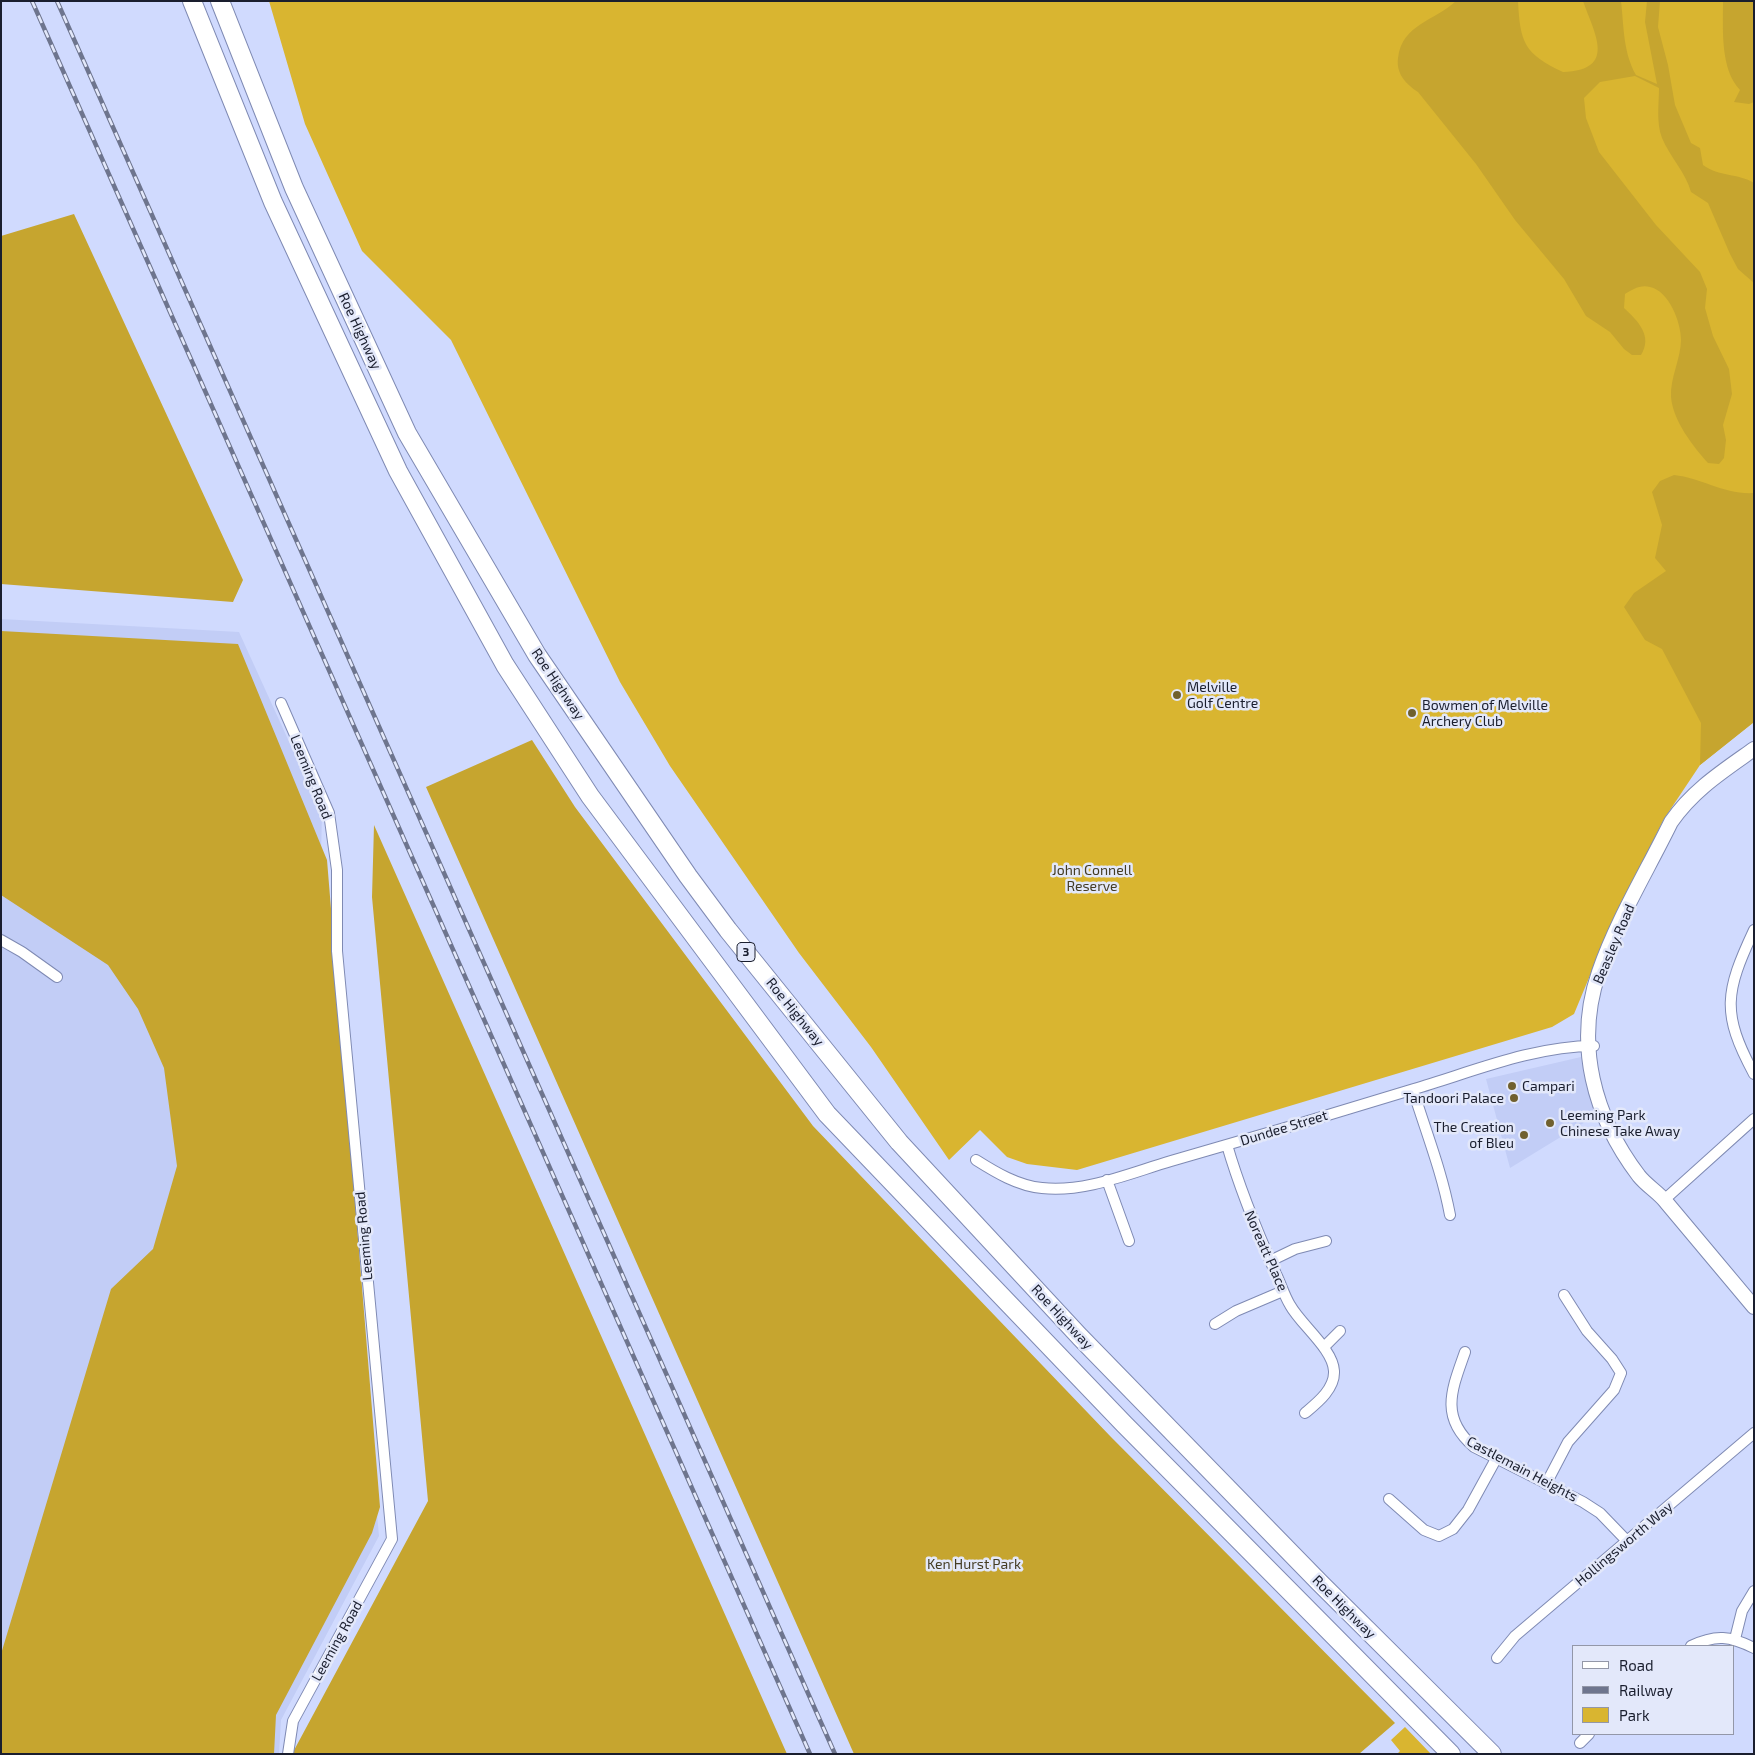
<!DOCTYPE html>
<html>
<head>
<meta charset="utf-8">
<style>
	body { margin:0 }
	#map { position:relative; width:1755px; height:1755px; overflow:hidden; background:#d0dafe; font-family:"Exo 2",sans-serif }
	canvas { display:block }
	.frame { position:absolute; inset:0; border:2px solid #1a1e2e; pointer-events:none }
	.legend { position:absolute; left:1572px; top:1645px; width:162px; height:90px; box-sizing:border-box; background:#e3e8fa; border:1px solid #9397a8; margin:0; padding:6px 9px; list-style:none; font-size:15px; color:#1a1e2e }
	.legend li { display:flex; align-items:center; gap:10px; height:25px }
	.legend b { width:25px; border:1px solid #9397a8 }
</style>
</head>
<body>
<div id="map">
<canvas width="1755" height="1755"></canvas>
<div class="frame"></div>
<ul class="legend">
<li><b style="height:6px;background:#fff"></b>Road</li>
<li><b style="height:6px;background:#6e758e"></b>Railway</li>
<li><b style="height:14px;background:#d9b530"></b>Park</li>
</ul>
</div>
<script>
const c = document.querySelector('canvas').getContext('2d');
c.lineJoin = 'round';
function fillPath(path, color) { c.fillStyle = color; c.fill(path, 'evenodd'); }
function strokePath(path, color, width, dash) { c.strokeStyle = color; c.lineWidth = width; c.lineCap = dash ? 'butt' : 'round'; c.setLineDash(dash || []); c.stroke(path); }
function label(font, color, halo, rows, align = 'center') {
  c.font = font + ' "Exo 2",sans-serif'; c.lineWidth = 5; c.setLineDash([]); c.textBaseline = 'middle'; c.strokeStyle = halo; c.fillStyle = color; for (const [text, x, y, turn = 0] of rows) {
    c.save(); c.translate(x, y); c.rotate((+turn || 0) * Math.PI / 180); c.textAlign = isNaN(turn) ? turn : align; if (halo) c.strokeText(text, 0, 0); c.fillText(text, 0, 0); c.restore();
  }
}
const built = new Path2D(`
	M1 619 239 632 322 814 320 895 379 1536 281 1720 279 1754H1Z
	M1581 1057 1595 1116 1510 1168 1486 1079Z`);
const green = new Path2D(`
	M269 1H1754V722L1700 765 1664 819 1608 932 1574 1014 1552 1027 1077 1170 1027 1164 1007 1157 980 1130 949 1160 871 1047 799 953 670 766 620 682 451 340 362 251 305 124Z
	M1405 1727 1431 1754H1397L1400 1751 1391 1740Z`);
const forest = new Path2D(`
	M1456 1H1518C1520 42 1524 54 1563 72 1618 70 1594 33 1583 1H1621C1624 27 1623 52 1636 75L1657 84 1645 22 1647 1H1660L1658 27 1668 65 1675 105 1691 143 1700 148 1703 165C1719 177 1738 173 1754 183V283L1738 269 1730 254 1708 203 1691 192C1686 173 1670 157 1662 138 1656 122 1659 104 1659 88L1635 76 1600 82 1584 98 1586 118 1599 152 1656 225 1700 272 1707 289 1705 308 1713 336 1729 369 1732 394 1723 425 1726 440 1724 458 1719 464 1708 463C1693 446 1673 421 1671 397 1670 378 1681 358 1681 340 1681 322 1669 291 1650 287 1641 284 1631 290 1625 294L1624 308C1638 321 1653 336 1641 355H1632L1624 349 1610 332 1586 316 1564 279 1515 220 1476 164 1418 92C1406 84 1396 74 1398 58 1402 24 1435 21 1456 1Z
	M1723 1H1754V102L1749 104 1734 102 1740 90C1720 69 1723 29 1723 1Z
	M74 214 243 580 233 602 1 584V236Z
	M1674 475C1702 478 1725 495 1754 493V722L1700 765 1701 723 1662 649 1645 640 1624 607 1634 593 1666 571 1655 558 1662 525 1652 492 1660 481Z
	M1 631 238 644 327 860 380 1507 372 1533 276 1715 274 1754H1V1654L111 1289 153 1249 177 1166 164 1068 138 1009 108 965 1 895Z
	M532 740 575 807 813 1126 1111 1437 1395 1723 1359 1754H854L426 787Z
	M374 825 787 1754H292L428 1501 372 897Z`);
const street = new Path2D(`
	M281 703 329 813 337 870V951L392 1539 293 1721 288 1754
	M1754 930C1725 992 1721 1013 1754 1074
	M1 940 22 952 57 977
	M1413 1090C1426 1132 1442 1172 1450 1215
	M1227 1145C1240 1190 1257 1231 1276 1274 1281 1284 1284 1295 1290 1305 1301 1325 1333 1349 1334 1371 1335 1389 1317 1403 1305 1413
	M976 1160C995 1172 1018 1186 1042 1188 1084 1193 1130 1173 1171 1161 1252 1138 1333 1114 1414 1089 1472 1072 1533 1046 1594 1046
	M1107 1180 1129 1241
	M1664 1200 1754 1119
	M1270 1261 1295 1249 1326 1241
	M1215 1324 1236 1311 1283 1291
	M1324 1347 1340 1331
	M1465 1352C1452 1389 1439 1417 1474 1447L1583 1502 1600 1513 1627 1541
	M1546 1484 1568 1442 1614 1390 1621 1373 1612 1359 1587 1331 1564 1295
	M1389 1499 1424 1530 1439 1536 1453 1529 1468 1510 1496 1459
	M1735 1639 1742 1611 1754 1591
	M1691 1646C1716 1634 1730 1636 1754 1648
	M1497 1658 1515 1636 1754 1433
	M1580 1743 1589 1734`);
const secondary = new Path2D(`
	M1754 749C1723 771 1693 790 1671 822 1647 871 1617 920 1599 972 1574 1044 1594 1117 1639 1176 1647 1186 1658 1192 1666 1202 1695 1237 1725 1272 1754 1307`);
const highway = new Path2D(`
	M192 1 273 202 398 471 505 665 590 796 827 1114 1124 1424 1451 1754
	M220 1 294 188 407 433 537 655 688 876 728 930 899 1142 1080 1337 1319 1582 1492 1754`);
const rail = new Path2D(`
	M32 1 810 1754
	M57 1 835 1754`);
const markers = [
	[1177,695,5,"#70602e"],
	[1412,713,5,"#70602e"],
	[1512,1086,5,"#70602e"],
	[1514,1098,5,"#70602e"],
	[1550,1123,5,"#70602e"],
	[1524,1135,5,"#70602e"]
];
const shields = [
	[746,952,18]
];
const shieldNames = [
	["3",746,952]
];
const streetNames = [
	["Roe Highway",360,331,65],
	["Roe Highway",558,684,56],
	["Leeming Road",311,777,68],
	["Beasley Road",1614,944,-67],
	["Roe Highway",795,1012,51],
	["Dundee Street",1284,1128,-17],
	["Leeming Road",364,1236,-95],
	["Noreatt Place",1266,1251,66],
	["Roe Highway",1062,1317,47],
	["Castlemain Heights",1522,1469,28],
	["Hollingsworth Way",1624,1544,-40],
	["Roe Highway",1344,1607,45],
	["Leeming Road",337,1641,-61]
];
const poiNames = [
	["Melville",1187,687],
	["Golf Centre",1187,703],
	["Bowmen of Melville",1422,705],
	["Archery Club",1422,721],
	["Campari",1522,1086],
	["Tandoori Palace",1504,1098,"right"],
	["Leeming Park",1560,1115],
	["Chinese Take Away",1560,1131],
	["The Creation",1514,1127,"right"],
	["of Bleu",1514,1143,"right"]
];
const parkNames = [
	["John Connell",1092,870],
	["Reserve",1092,886],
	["Ken Hurst Park",974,1564]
];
fillPath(built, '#c2cdf6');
fillPath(green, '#d9b530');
fillPath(forest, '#c6a52f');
strokePath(street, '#7f8ab3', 12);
strokePath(secondary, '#7f8ab3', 16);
strokePath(highway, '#7f8ab3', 20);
strokePath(street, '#fff', 10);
strokePath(secondary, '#fff', 14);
strokePath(highway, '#fff', 18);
strokePath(rail, '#6e758e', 4.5);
strokePath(rail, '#e3e8fa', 2.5, [8]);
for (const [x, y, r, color] of markers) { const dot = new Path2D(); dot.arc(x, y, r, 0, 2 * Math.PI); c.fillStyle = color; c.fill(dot); strokePath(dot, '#e3e8fa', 2); }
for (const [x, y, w] of shields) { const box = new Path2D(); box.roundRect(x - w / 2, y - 9.5, w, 19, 4); c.fillStyle = '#e3e8fa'; c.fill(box); strokePath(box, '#1a1e2e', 1); }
label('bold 12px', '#1a1e2e', null, shieldNames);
label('14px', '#1a1e2e', '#e3e8fa', streetNames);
label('14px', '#1a1e2e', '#e3e8fa', poiNames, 'left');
label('14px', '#443c24', '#e3e8fa', parkNames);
</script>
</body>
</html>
